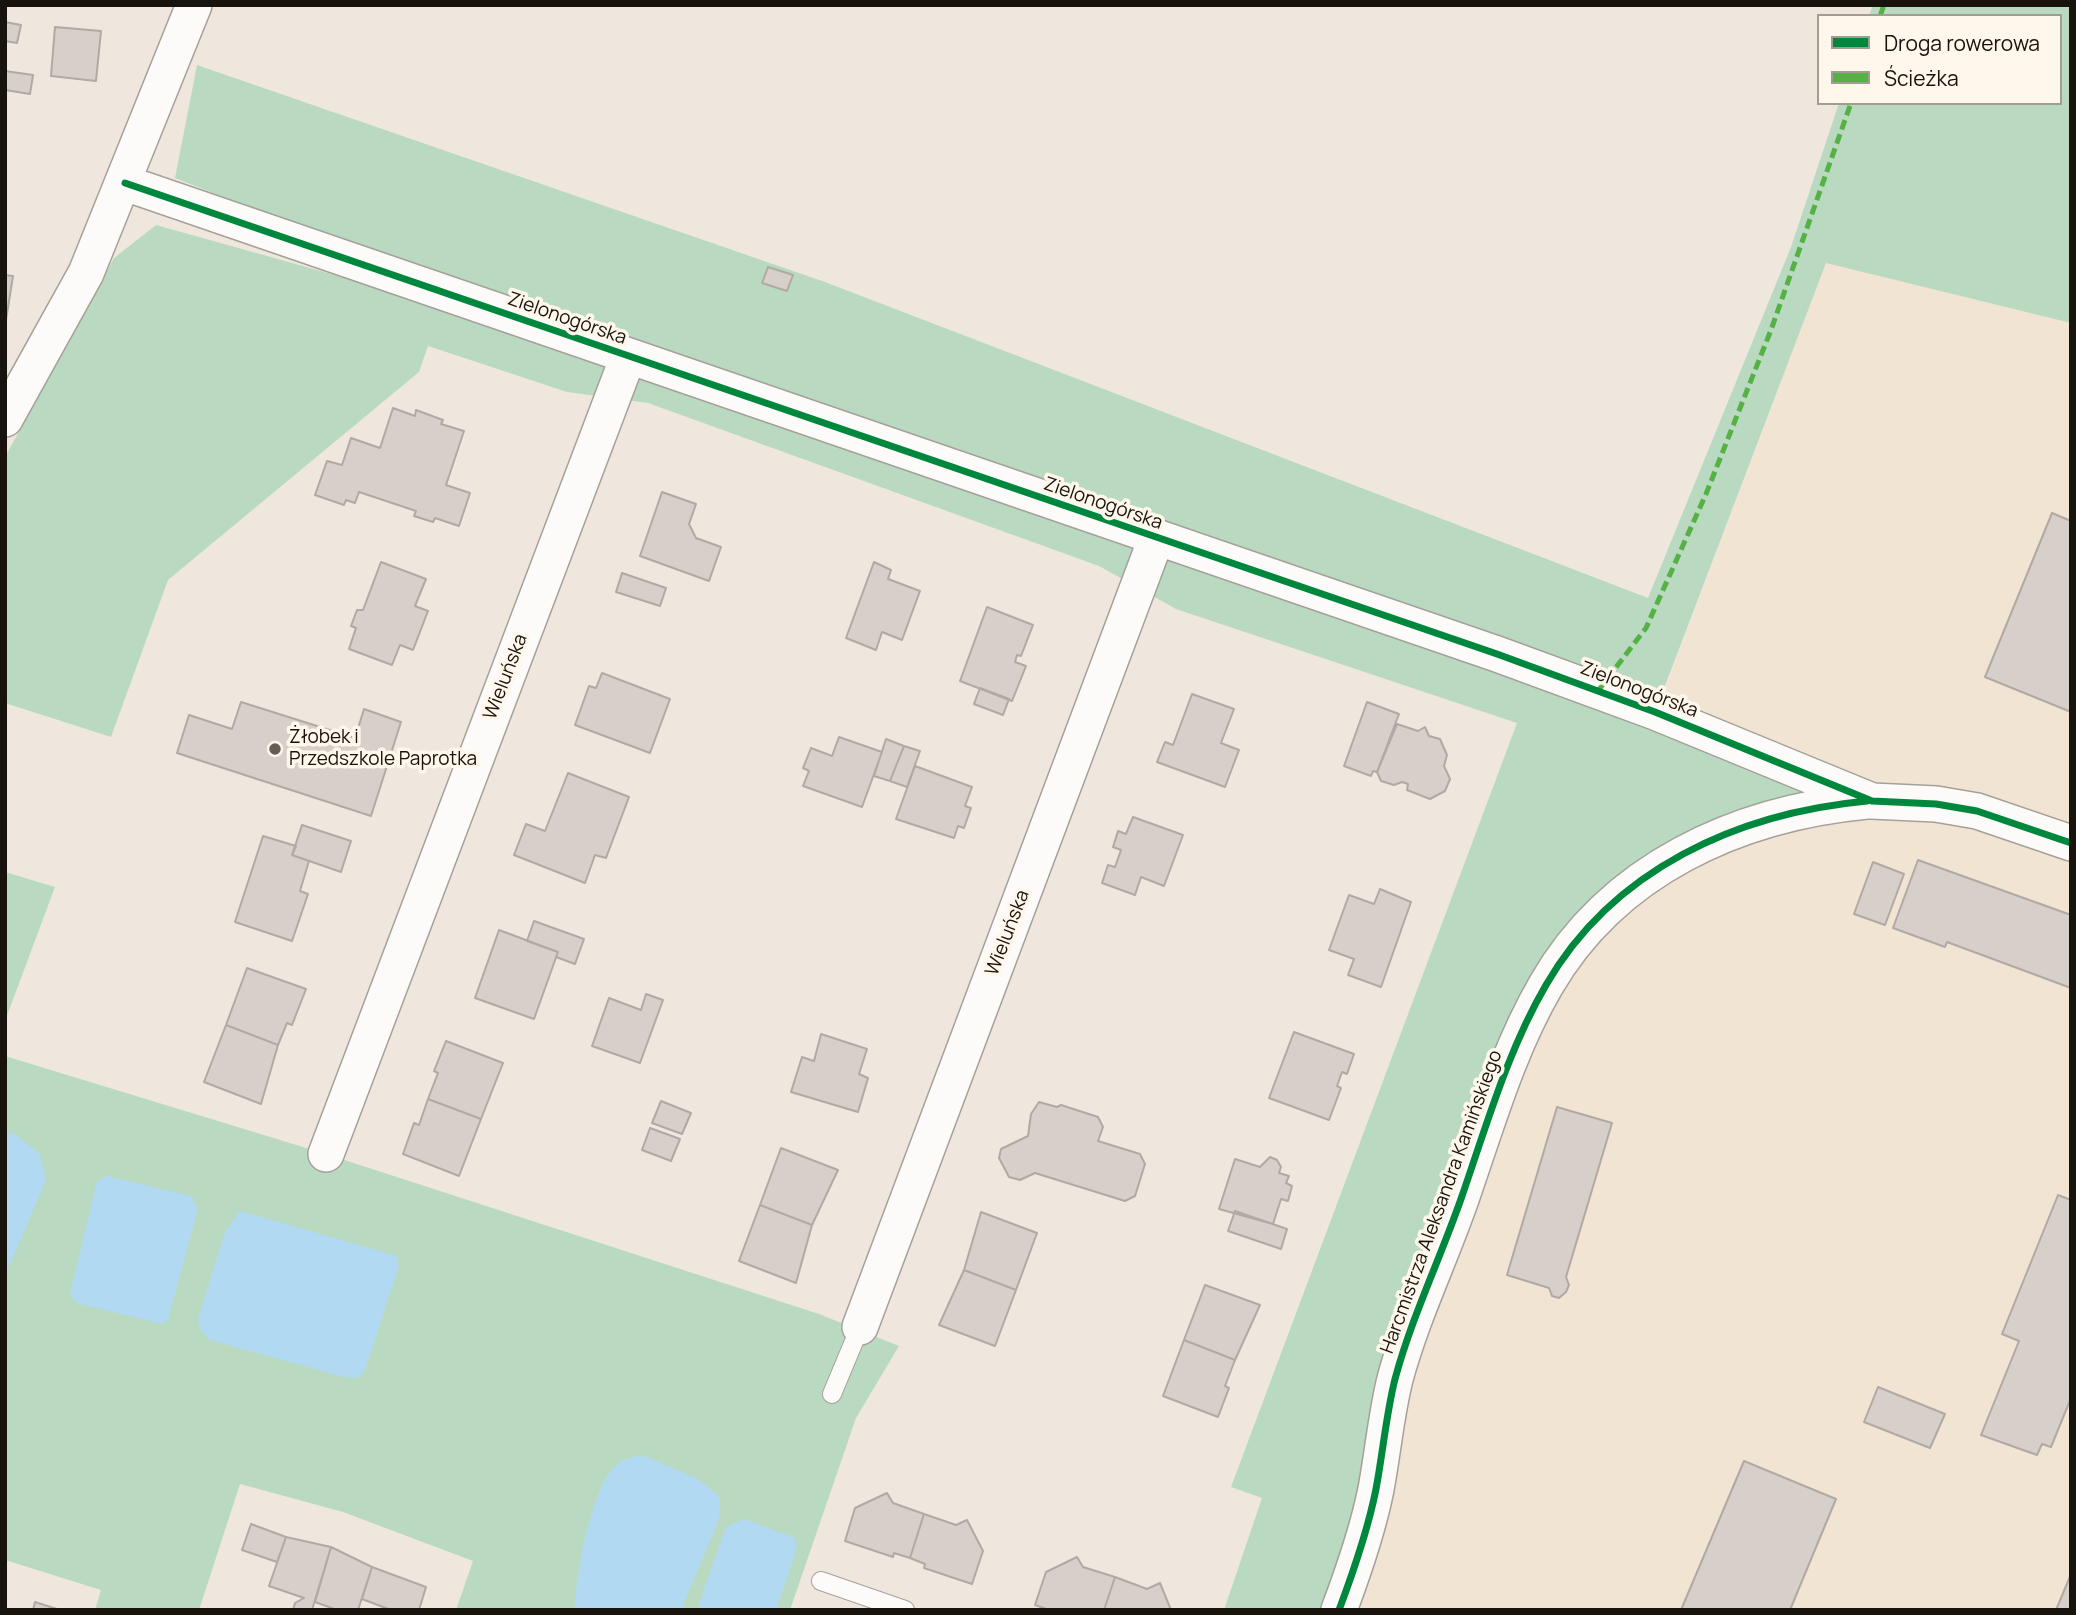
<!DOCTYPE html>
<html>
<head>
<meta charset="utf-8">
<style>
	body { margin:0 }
	#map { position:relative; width:2076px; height:1615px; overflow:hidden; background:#efe7de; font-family:Manrope,sans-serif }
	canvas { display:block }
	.frame { position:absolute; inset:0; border:7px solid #18130d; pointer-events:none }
	.legend { position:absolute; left:1817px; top:14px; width:245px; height:91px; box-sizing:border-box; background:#fff7ec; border:2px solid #a39c93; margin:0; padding:9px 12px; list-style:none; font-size:21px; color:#18130d }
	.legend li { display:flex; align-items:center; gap:14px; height:35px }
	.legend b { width:35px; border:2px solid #a39c93 }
</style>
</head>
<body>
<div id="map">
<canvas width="2076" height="1615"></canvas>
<div class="frame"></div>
<ul class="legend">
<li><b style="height:9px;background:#00873e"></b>Droga rowerowa</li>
<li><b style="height:9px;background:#55b144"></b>Ścieżka</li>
</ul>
</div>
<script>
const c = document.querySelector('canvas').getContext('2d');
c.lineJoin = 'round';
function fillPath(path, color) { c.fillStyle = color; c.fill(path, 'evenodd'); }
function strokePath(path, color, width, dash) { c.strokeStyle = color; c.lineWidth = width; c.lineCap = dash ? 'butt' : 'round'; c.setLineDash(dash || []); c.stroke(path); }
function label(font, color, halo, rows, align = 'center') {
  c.font = font + ' Manrope,sans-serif'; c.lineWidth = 7; c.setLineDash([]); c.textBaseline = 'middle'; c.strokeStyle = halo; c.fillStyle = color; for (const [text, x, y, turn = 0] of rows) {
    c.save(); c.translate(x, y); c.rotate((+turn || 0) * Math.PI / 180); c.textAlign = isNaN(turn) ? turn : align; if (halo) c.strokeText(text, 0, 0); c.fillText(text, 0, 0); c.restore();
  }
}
const built = new Path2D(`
	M1826 263 2071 323V1610H1339L1385 1428Z`);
const green = new Path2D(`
	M1873 5H2071V323L1826 263 1655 712 1872 801 1827 805 1626 891 1517 1042 1339 1610H1224L1262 1498 1231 1487 1517 723 1176 609 1099 566 648 403 567 392 428 346 419 372 168 580 111 737 5 703V457L114 258 156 225 618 354 175 178 197 65 825 282 1648 598 1791 247 1839 103H2060V16H1869Z
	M5 872 55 887 5 1021Z
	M5 1056 326 1154 819 1314 899 1346 856 1418 790 1610H456L473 1561 343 1512 240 1484 199 1610H95L101 1590 5 1560Z`);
const water = new Path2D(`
	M5 1131 16 1135 40 1154 46 1180 5 1276Z
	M107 1176 191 1196 198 1209 168 1319 162 1324 76 1303 70 1294 97 1181Z
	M240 1211 397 1256 399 1266 364 1373 356 1378 344 1377 210 1340 201 1331 198 1319 225 1232Z
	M642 1455 698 1479 720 1497 719 1519 681 1610H575C575 1577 591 1492 613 1468 622 1459 631 1457 642 1455Z
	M744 1519 795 1538 796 1551 776 1610H697L726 1527Z`);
const building = new Path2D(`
	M5 22 21 25 17 43 5 41Z
	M55 27 101 31 96 81 51 76Z
	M5 71 33 75 30 94 5 90Z
	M768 267 793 275 787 291 762 283Z
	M5 275 13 276 6 320H5Z
	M393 408 415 416 416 410 443 420 441 424 464 431 446 485 470 493 459 526 435 518 433 522 414 516 416 511 359 492 355 503 346 500 344 505 315 495 327 461 342 465 351 438 380 448Z
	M662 492 696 504 689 524 696 538 721 547 709 581 640 556Z
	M2052 513 2071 521V712L1985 677Z
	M381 562 426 579 415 606 428 611 413 650 400 645 392 665 349 649 356 628 351 626 357 610H363Z
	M874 562 891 570 888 579 920 591 902 640 882 632 876 650 846 638Z
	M622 573 666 588 660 606 616 592Z
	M987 607 1033 625 1021 656 1017 655 1015 662 1026 666 1012 701 960 681Z
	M602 673 670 699 650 753 575 725 589 686 596 688Z
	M980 688 1009 699 1003 715 974 704Z
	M1192 694 1234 709 1221 743 1239 750 1225 787 1157 762 1165 742 1173 745Z
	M241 702 355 738 364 709 401 722 371 816 177 753 189 715 232 729Z
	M1367 702 1399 714 1377 772 1373 771 1371 776 1344 766Z
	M1397 724 1418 731 1425 727 1429 736 1440 739 1447 755 1444 766 1450 779 1445 791 1430 799 1407 790 1408 784 1402 782 1394 785 1381 781 1377 772Z
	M839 737 882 752 862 807 803 786 809 771 803 768 811 748 832 756Z
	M886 739 904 746 890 781 874 776Z
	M904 746 920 751 907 787 890 781Z
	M915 766 972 787 965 806 971 808 964 828 958 826 954 838 896 819Z
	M568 773 629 797 606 858 595 855 585 883 514 855 526 824 545 831Z
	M1133 817 1183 835 1164 886 1141 877 1135 895 1102 883 1108 865 1115 867 1121 850 1113 847 1118 831 1126 834Z
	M302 825 351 841 341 872 292 855Z
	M263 836 296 846 292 855 309 861 300 891 308 894 292 941 235 922Z
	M1918 860 2071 915V988L1947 942 1945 947 1893 928Z
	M1873 862 1904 874 1885 925 1854 914Z
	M1380 889 1411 902 1381 987 1348 975 1354 959 1329 950 1349 895 1374 904Z
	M534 921 584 939 575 964 556 957 558 952 527 941Z
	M499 930 558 952 534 1019 475 998Z
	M247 968 306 989 292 1025 287 1023 278 1045 226 1025Z
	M646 994 663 1000 640 1063 592 1046 609 998 641 1010Z
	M226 1025 278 1045 261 1104 204 1082Z
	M1294 1032 1354 1054 1347 1074 1342 1072 1337 1086 1341 1088 1329 1120 1269 1098Z
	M821 1034 867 1049 859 1074 868 1078 858 1112 791 1092 802 1057 814 1061Z
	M446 1041 503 1063 481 1119 428 1099 438 1073 434 1071Z
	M428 1099 481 1119 459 1176 403 1154 414 1123 419 1125Z
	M661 1101 691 1113 682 1134 652 1123Z
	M1039 1102 1057 1107 1061 1105 1098 1117 1103 1127 1098 1141 1140 1154 1145 1164 1135 1196 1125 1201 1035 1173 1020 1180 1009 1177 999 1158 1001 1149 1028 1136 1031 1114Z
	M1557 1107 1612 1123 1566 1277 1569 1285 1566 1292 1559 1298 1552 1296 1549 1288 1507 1275Z
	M650 1128 680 1139 671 1161 642 1150Z
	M781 1148 838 1170 812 1225 760 1205Z
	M1270 1157 1277 1160 1281 1167 1279 1173 1289 1176 1286 1183 1292 1186 1288 1201 1281 1199 1273 1224 1219 1209 1235 1159 1260 1167Z
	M2058 1195 2071 1200V1398L2051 1447 2042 1444 2037 1455 1981 1435 2019 1341 2002 1334Z
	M760 1205 812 1225 796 1283 739 1261Z
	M1235 1211 1287 1229 1281 1249 1228 1231Z
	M981 1212 1037 1233 1016 1290 964 1270Z
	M964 1270 1016 1290 995 1346 939 1325Z
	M1205 1285 1260 1305 1235 1360 1184 1340Z
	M1184 1340 1235 1360 1225 1386 1229 1388 1218 1417 1163 1396Z
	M1878 1387 1945 1414 1930 1448 1864 1422Z
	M1744 1461 1836 1499 1790 1610H1681Z
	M887 1493 893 1503 924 1514 910 1558 894 1553 893 1557 845 1541 855 1508Z
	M924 1514 956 1525 967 1520 983 1551 972 1584 924 1568 925 1564 910 1558Z
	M251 1524 286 1537 277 1562 242 1550Z
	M286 1537 331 1547 312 1610H293L295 1603 304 1598 269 1586Z
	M331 1547 372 1567 358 1610H337L315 1602Z
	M1077 1557 1083 1567 1115 1577 1104 1610H1049L1035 1605 1046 1572Z
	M372 1567 426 1587 419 1610H391L362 1599Z
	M2071 1574V1610H2056Z
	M1115 1577 1147 1589 1160 1583 1171 1610H1104Z
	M35 1602 60 1610H33Z`);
const lane = new Path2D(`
	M832 1394 860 1327
	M821 1581 905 1610`);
const street = new Path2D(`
	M125 183 1497 654 1655 712 1872 801 1936 804 1977 811 2071 843
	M5 419 86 273 194 5
	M326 1154 628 357
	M860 1327 1156 539
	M1339 1610C1354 1570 1368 1530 1376 1489 1383 1452 1386 1415 1395 1379 1412 1316 1441 1257 1462 1196 1487 1124 1508 1050 1546 985 1613 869 1738 813 1867 801`);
const quiet = new Path2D(`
	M1880 16 1884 5
	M1598 691 1646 628 1706 494 1771 330 1851 103`);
const cycleway = new Path2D(`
	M125 183 1497 654 1655 712 1872 801 1936 804 1977 811 2071 843
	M1339 1610C1354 1570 1368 1530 1376 1489 1383 1452 1386 1415 1395 1379 1412 1316 1441 1257 1462 1196 1487 1124 1508 1050 1546 985 1613 869 1738 813 1867 801`);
const markers = [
	[275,749,7,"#635d56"]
];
const streetNames = [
	["Zielonogórska",567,319,19],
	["Zielonogórska",1103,504,19],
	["Wieluńska",506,677,-69],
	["Zielonogórska",1639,690,21],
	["Wieluńska",1008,933,-69],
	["Harcmistrza Aleksandra Kamińskiego",1442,1202,-70]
];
const poiNames = [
	["Żłobek i",289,738],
	["Przedszkole Paprotka",289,760]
];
fillPath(built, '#f2e4d2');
fillPath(green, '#b9dac0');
fillPath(water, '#b1daf2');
fillPath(building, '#d7cfc9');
strokePath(building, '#b0a9a4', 2);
strokePath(lane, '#a5a099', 20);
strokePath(street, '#a5a099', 38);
strokePath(lane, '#fdfbfa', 18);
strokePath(street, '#fdfbfa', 35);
strokePath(quiet, '#55b144', 5, [10, 5]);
strokePath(cycleway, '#00873e', 7);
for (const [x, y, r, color] of markers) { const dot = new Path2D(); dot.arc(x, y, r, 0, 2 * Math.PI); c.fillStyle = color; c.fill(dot); strokePath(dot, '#fff7ec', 2.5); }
label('19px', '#18130d', '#fff7ec', streetNames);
label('19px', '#18130d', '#fff7ec', poiNames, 'left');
</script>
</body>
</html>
